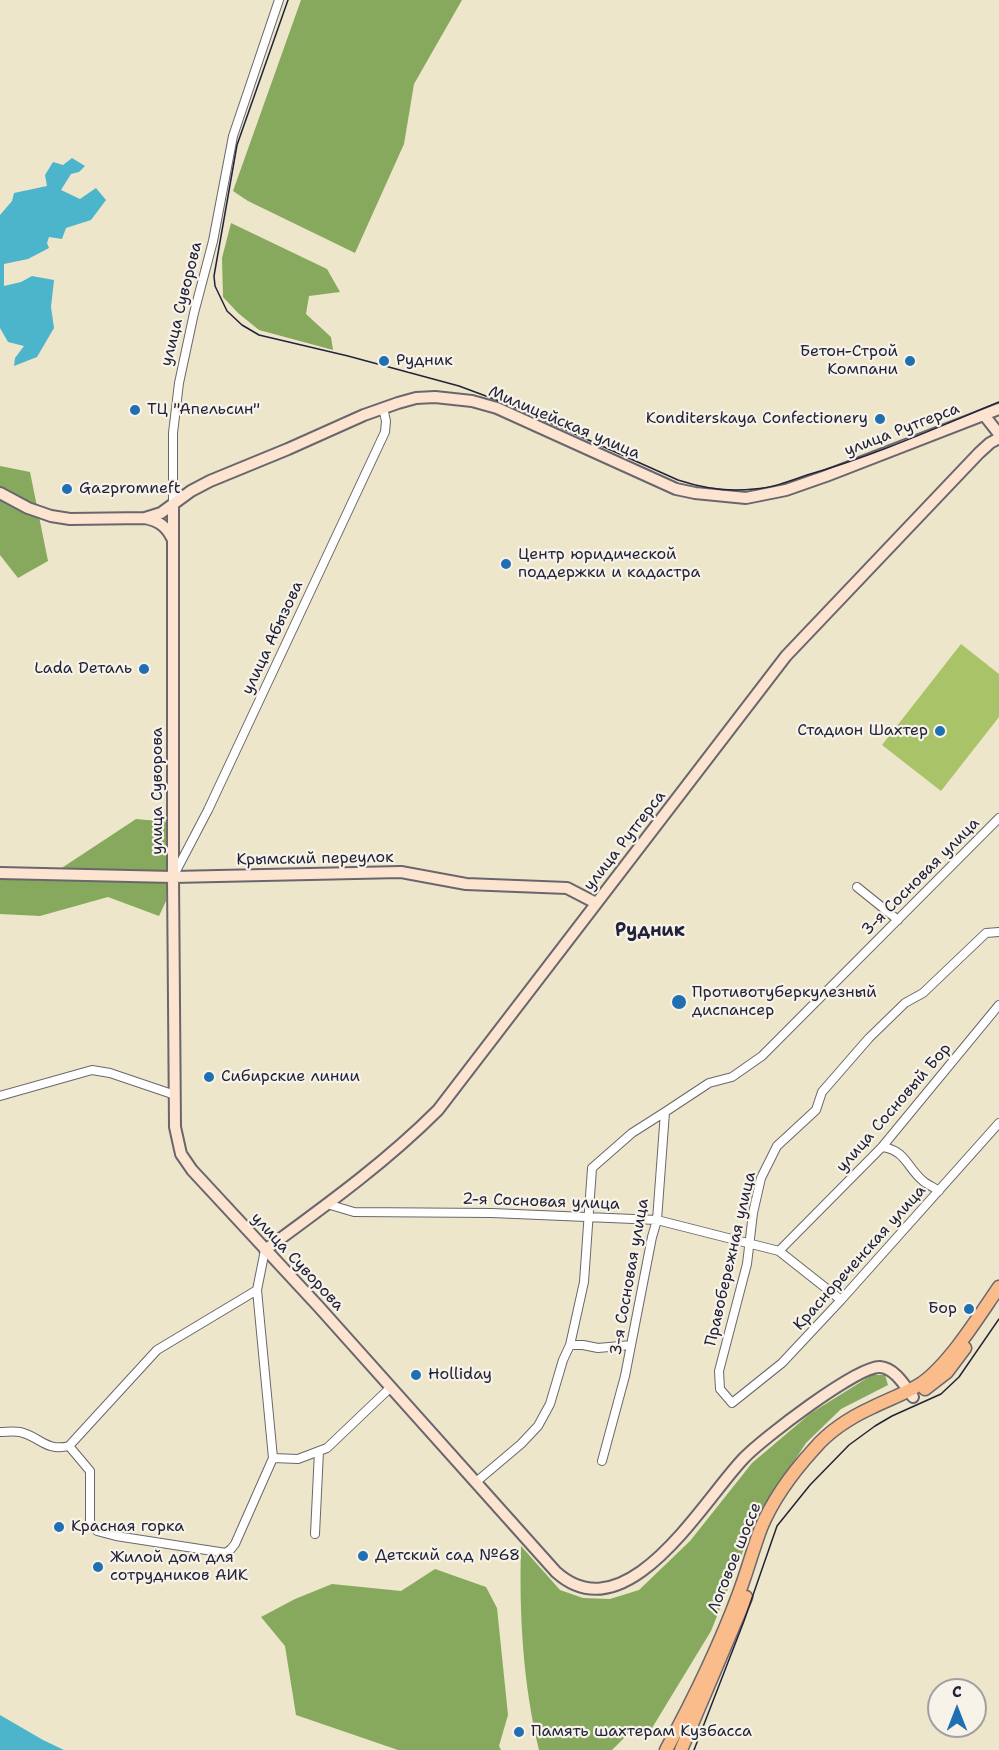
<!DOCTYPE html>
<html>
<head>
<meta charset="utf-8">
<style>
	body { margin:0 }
	#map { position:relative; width:999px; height:1750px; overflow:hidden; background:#eee6cb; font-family:"Shantell Sans",sans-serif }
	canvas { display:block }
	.north { position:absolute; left:927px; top:1678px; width:60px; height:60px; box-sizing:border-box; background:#f7f3e8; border:2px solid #a29fa3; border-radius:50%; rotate:0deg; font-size:16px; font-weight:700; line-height:24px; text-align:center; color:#22223b }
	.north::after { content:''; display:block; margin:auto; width:21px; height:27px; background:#1f6fb2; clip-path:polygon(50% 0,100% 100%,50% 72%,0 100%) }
</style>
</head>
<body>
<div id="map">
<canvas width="999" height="1750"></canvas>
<div class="north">С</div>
</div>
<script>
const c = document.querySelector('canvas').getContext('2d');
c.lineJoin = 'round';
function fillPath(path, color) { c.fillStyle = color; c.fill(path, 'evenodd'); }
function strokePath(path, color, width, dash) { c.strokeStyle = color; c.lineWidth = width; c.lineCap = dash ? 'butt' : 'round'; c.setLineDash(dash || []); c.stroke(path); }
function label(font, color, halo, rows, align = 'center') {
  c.font = font + ' "Shantell Sans",sans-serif'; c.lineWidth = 4.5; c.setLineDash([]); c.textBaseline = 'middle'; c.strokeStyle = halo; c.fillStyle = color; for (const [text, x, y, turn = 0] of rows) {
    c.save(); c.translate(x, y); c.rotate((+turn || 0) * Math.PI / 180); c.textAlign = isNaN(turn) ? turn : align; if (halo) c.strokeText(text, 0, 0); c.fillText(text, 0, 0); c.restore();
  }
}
const green = new Path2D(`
	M961 644 999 674V717L941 791 882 745Z`);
const forest = new Path2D(`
	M301 0H462L414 84 404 144 355 253 248 201 233 191Z
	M231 223 327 269 340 292 309 296 306 314 331 337 333 350 259 330 238 313 223 297 222 258Z
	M0 466 30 472 48 561 18 578 0 555Z
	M136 819 170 822 166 901 159 916 108 897 40 916 0 914V874L42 881Z
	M872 1375H885L888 1385 841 1409 806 1443 755 1521 711 1631 652 1728 626 1736 612 1750H539C523 1684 519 1614 521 1546L560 1590 583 1598 610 1599 639 1590 690 1541 752 1463 811 1413Z
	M435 1569 486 1587 497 1608 508 1715 499 1746 501 1750H398L296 1715 285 1646 261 1617 295 1599 332 1584 401 1591Z`);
const water = new Path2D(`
	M72 158 85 166 79 172 71 174 61 190 80 199 96 188 106 200 91 220 66 228 62 239 49 237 47 243 49 248 28 259 4 264V286L21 282 32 276 54 280 51 307 54 328 37 357 14 366 15 358 24 346 8 342 0 328V215L12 201 14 193 47 186 45 175 53 162 63 165Z
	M0 1715 43 1740 64 1750H0Z`);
const street = new Path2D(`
	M173 505V433L179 383 194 313 213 241 233 136 279 0
	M174 875 208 810 385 432 386 421 383 408
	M857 887 898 920
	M999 932 986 933 923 993 905 1003 869 1038 822 1092 816 1110 777 1146 761 1178 753 1213 747 1264 719 1371 720 1389 732 1403 782 1363 841 1300 999 1123
	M0 1096 92 1070 110 1073 175 1095
	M882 1147C905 1150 907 1167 922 1180 927 1185 934 1187 939 1191
	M327 1204 354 1212 492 1213 657 1220 779 1251 841 1300
	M779 1251 882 1147 999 1005
	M570 1345H583L598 1348 631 1345
	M0 1432C6 1432 14 1431 20 1432 39 1436 46 1452 69 1446L90 1471V1522L97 1531 116 1536 226 1553 231 1549 235 1544 273 1458 257 1290
	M69 1446 157 1350 257 1290 265 1250
	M273 1458 298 1459 327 1448 391 1387
	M602 1461 625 1376 652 1237 657 1220 665 1112 709 1083 732 1077 762 1056 999 818
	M476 1482 521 1444 538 1426 550 1404 563 1360 570 1345 584 1282 592 1168 632 1133 665 1112
	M315 1534 319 1451`);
const secondary = new Path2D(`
	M984 415 999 434
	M0 493 28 508 51 516 70 519 145 518 161 513 191 491 210 481 288 449 364 415 398 403 416 398 435 397 472 401 497 408 676 489 695 493 746 498 786 490 826 476 999 409
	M173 505V877L175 1127 181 1154 192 1170 319 1307 556 1572C627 1636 704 1499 744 1458 762 1439 857 1366 880 1367 895 1368 905 1386 913 1397
	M145 518C159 521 166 526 172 538
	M0 873 173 877 401 872 466 884 567 888 596 903
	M265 1250C325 1206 385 1163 438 1110L786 656 979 453 990 443 999 438`);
const primary = new Path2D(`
	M925 1389 947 1372 965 1348
	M666 1750C693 1700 719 1647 739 1593 747 1572 753 1549 761 1528 773 1499 793 1472 814 1449 830 1430 851 1417 873 1407 889 1399 907 1393 922 1383 950 1363 979 1316 999 1287
	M681 1750 746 1597`);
const tram = new Path2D(`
	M288 0 237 145 214 276 215 286 227 311 242 325 259 335 348 356 459 386 510 405 678 480C702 488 729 492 754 489 772 488 790 481 807 475 873 456 936 428 999 402
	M694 1750 744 1621 777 1526 810 1485 849 1445 875 1426 892 1416 941 1394 959 1377 999 1319`);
const markers = [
	[384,361,6,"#1f6fb2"],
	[910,361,6,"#1f6fb2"],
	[135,410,6,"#1f6fb2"],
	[880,419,6,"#1f6fb2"],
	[67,489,6,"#1f6fb2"],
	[506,564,6,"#1f6fb2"],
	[144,669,6,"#1f6fb2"],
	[940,731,6,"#1f6fb2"],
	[679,1002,8,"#1f6fb2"],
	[209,1077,6,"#1f6fb2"],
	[969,1309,6,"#1f6fb2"],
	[416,1375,6,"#1f6fb2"],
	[59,1527,6,"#1f6fb2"],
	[363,1556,6,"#1f6fb2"],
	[98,1567,6,"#1f6fb2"],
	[519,1732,6,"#1f6fb2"]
];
const streetNames = [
	["улица Суворова",182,304,-76],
	["Милицейская улица",564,423,23],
	["улица Рутгерса",902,430,-21],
	["улица Абызова",273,638,-65],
	["улица Суворова",158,791,-90],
	["улица Рутгерса",625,841,-52],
	["Крымский переулок",315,859,-1],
	["3-я Сосновая улица",921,877,-45],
	["улица Сосновый Бор",894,1108,-49],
	["2-я Сосновая улица",541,1202,2],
	["Краснореченская улица",860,1258,-48],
	["Правобережная улица",731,1259,-77],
	["улица Суворова",297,1262,47],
	["3-я Сосновая улица",630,1277,-80],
	["Логовое шоссе",735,1558,-68]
];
const poiNames = [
	["Бетон-Строй",898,352,"right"],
	["Компани",898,370,"right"],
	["Рудник",396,361],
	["ТЦ \"Апельсин\"",147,410],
	["Konditerskaya Confectionery",868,419,"right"],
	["Gazpromneft",79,489],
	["Центр юридической",518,555],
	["поддержки и кадастра",518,573],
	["Lada Dеталь",132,669,"right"],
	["Стадион Шахтер",928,731,"right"],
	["Противотуберкулезный",692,993],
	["диспансер",692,1011],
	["Сибирские линии",221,1077],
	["Бор",957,1309,"right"],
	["Holliday",428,1375],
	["Красная горка",71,1527],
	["Детский сад №68",375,1556],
	["Жилой дом для",110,1558],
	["сотрудников АИК",110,1576],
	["Память шахтерам Кузбасса",531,1732]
];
const neighbourhoodNames = [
	["Рудник",650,931]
];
fillPath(green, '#a9c369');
fillPath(forest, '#86a95d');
fillPath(water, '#4cb4cb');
strokePath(street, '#69676d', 10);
strokePath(secondary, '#69676d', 14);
strokePath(primary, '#69676d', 15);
strokePath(street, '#fff', 8);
strokePath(secondary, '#fde4d0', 10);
strokePath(primary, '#f9bc8a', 12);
strokePath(tram, '#22223b', 1.5);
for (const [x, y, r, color] of markers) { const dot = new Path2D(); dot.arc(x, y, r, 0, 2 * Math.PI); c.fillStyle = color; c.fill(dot); strokePath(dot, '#f7f3e8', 2); }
label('16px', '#22223b', '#f7f3e8', streetNames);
label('16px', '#22223b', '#f7f3e8', poiNames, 'left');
label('bold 18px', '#22223b', '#f7f3e8', neighbourhoodNames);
</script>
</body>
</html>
